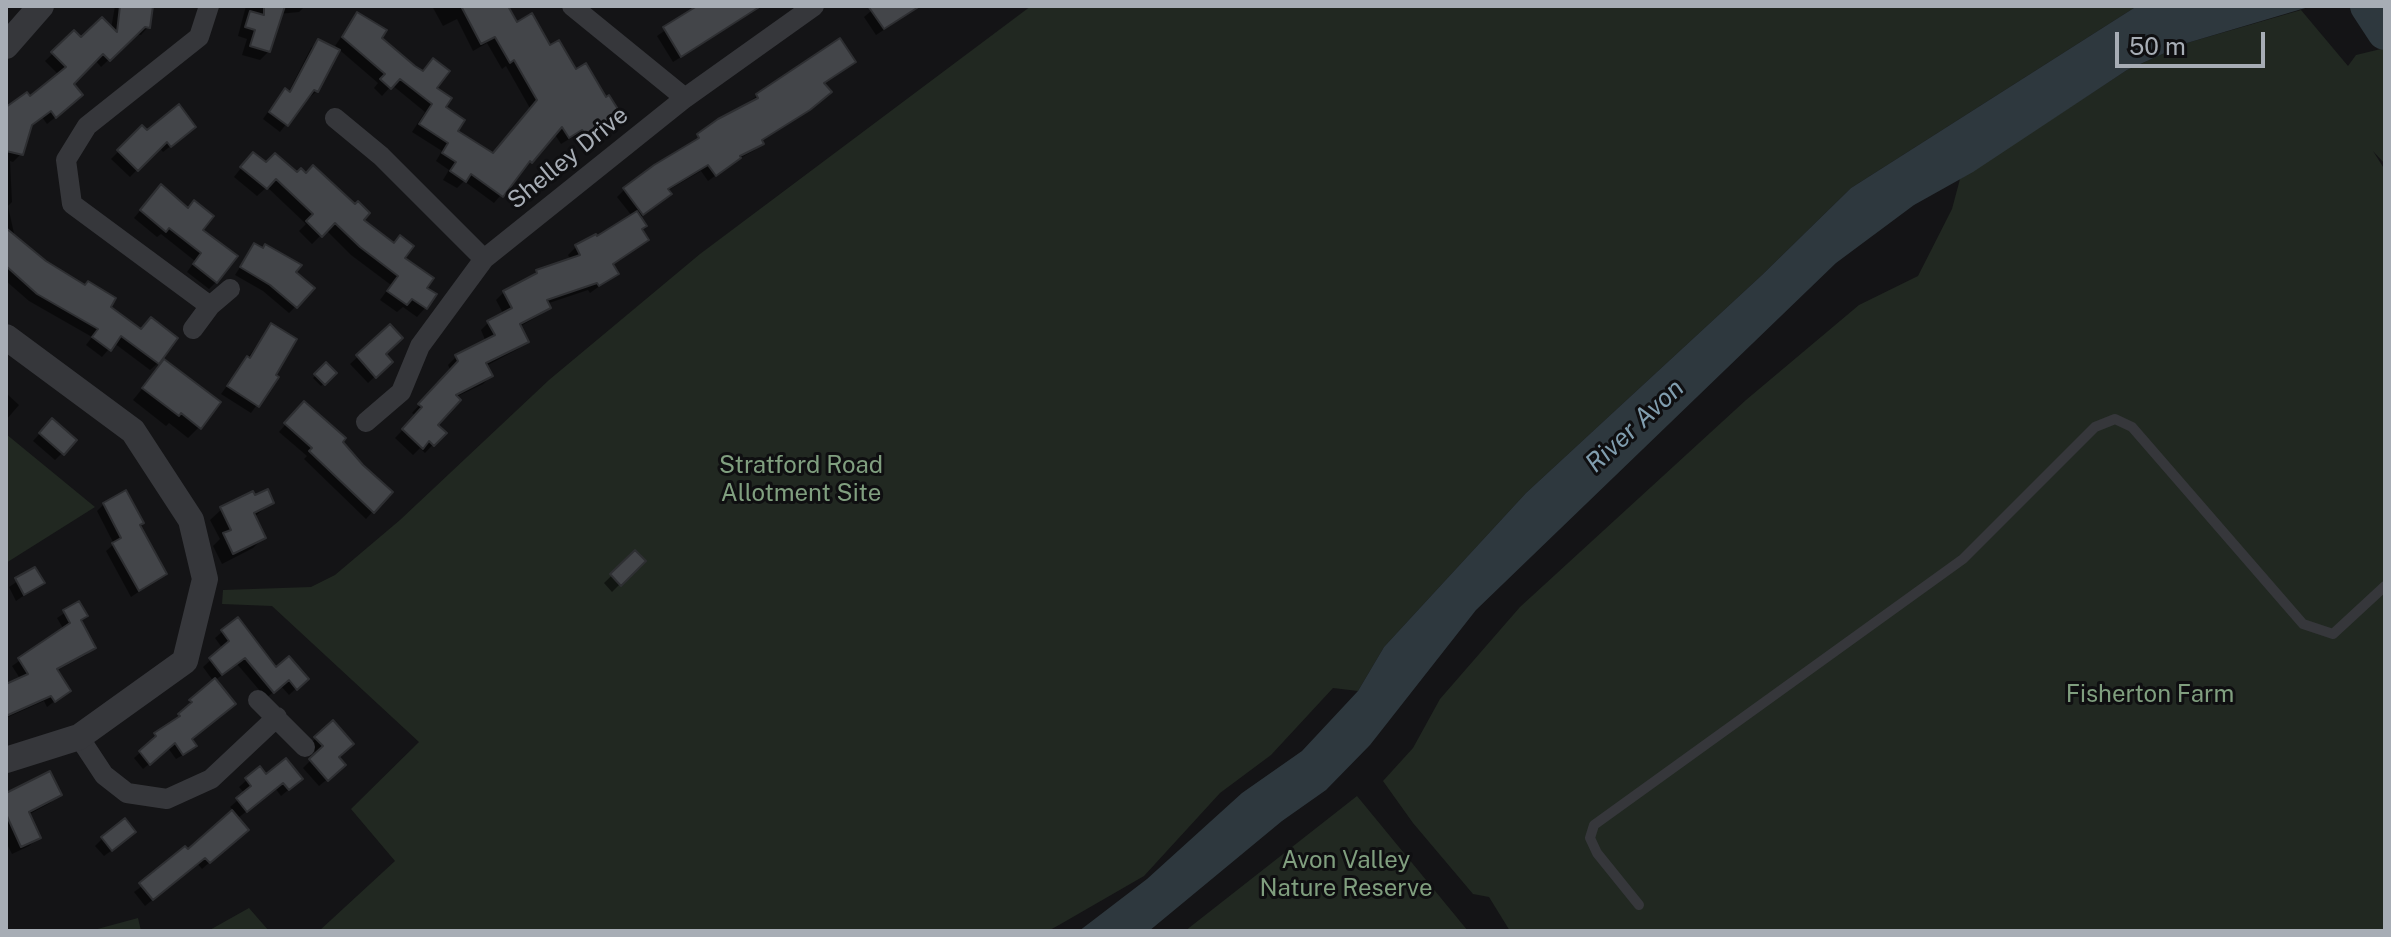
<!DOCTYPE html>
<html>
<head>
<meta charset="utf-8">
<style>
	body { margin:0 }
	#map { position:relative; width:2391px; height:937px; overflow:hidden; background:#141416; font-family:"Public Sans",sans-serif }
	canvas { display:block }
	.frame { position:absolute; inset:0; border:8px solid #a7adb5; pointer-events:none }
	.scale { position:absolute; left:2115px; top:32px; width:150px; height:36px; box-sizing:border-box; border:4px solid #a7adb5; border-top:0; padding-left:10px; font-size:24px; line-height:28px; white-space:nowrap; color:#a7adb5; -webkit-text-stroke:6px #0f0f11; paint-order:stroke }
</style>
</head>
<body>
<div id="map">
<canvas width="2391" height="937"></canvas>
<div class="frame"></div>
<div class="scale">50 m</div>
</div>
<script>
const c = document.querySelector('canvas').getContext('2d');
c.lineJoin = 'round';
function fillPath(path, color) { c.fillStyle = color; c.fill(path, 'evenodd'); }
function strokePath(path, color, width, dash) { c.strokeStyle = color; c.lineWidth = width; c.lineCap = dash ? 'butt' : 'round'; c.setLineDash(dash || []); c.stroke(path); }
function label(font, color, halo, rows, align = 'center') {
  c.font = font + ' "Public Sans",sans-serif'; c.lineWidth = 6; c.setLineDash([]); c.textBaseline = 'middle'; c.strokeStyle = halo; c.fillStyle = color; for (const [text, x, y, turn = 0] of rows) {
    c.save(); c.translate(x, y); c.rotate((+turn || 0) * Math.PI / 180); c.textAlign = isNaN(turn) ? turn : align; if (halo) c.strokeText(text, 0, 0); c.fillText(text, 0, 0); c.restore();
  }
}
const green = new Path2D(`
	M1031 6H2137L1851 188 1762 275 1526 493 1384 647 1358 691 1333 688 1271 755 1220 793 1144 876 1059 925 1048 931H319L395 861 351 809 419 742 272 606 222 604 223 590 311 587 335 575 400 520 549 380 700 254Z
	M2301 10 2348 66 2356 55 2385 48V164L2373 151 2385 170V931H1510L1489 897 1473 894 1413 823 1383 781 1413 748 1440 699 1520 607 1746 400 1859 305 1918 276 1952 209 1960 179 2127 70 2187 43Z
	M6 434 95 507 6 563Z
	M1357 796 1468 931H1185Z
	M249 908 269 931H208Z
	M138 918 141 931H90Z`);
const water = new Path2D(`
	M2137 6H2312L2187 43 2127 70 1973 172 1914 205 1836 263 1476 610 1370 745 1326 790 1282 821 1149 931H1079L1147 879 1242 793 1302 751 1358 691 1384 647 1526 493 1762 275 1851 188Z`);
const shadow = new Path2D(`
	M115 6H151L148 27 141 35 136 34 101 67 95 60 71 84 73 103 47 124 42 117 29 127 21 154 13 162 10 161 12 202 8 206 15 238 45 263 140 331 158 363 150 370 114 343 102 357 86 345 92 337 29 301 6 281V109L29 99 59 75 45 61 74 33 81 40 111 29Z
	M246 6H305L299 12 268 15 269 51 260 60 242 55 247 39 238 36Z
	M432 6H506L516 24 549 48 618 114 578 142 574 136 561 144 554 133 494 203 464 181 457 188 443 180 449 170 436 161 442 151 412 132 425 112 392 85 382 96 374 88 378 83 335 46 357 14 434 89 455 132 492 155 531 110 506 66 502 69 487 43 473 51 457 19 443 26Z
	M700 6H763L673 62 657 36Z
	M877 6H920L876 35 864 17Z
	M318 41 317 91 309 98 307 97 280 132 263 119 278 98 285 91 288 93 311 48Z
	M853 62 822 84V99L800 117 761 141 755 150 737 160 708 181 701 171 667 191 669 194 662 201 639 218 640 230 646 240 611 265 616 274 590 293 588 290 546 304 548 307 540 315 519 327 526 341 518 349 486 366 491 376 483 384 456 397 435 425 444 433 425 453 420 448 413 455 395 438 416 416 412 413 451 371 448 365 456 357 486 342 481 330 489 322 504 315 496 300 504 292 530 279 537 271 571 260 568 255 576 247 596 239 632 216 617 197 624 190 757 96Z
	M142 128 147 132 187 133 163 152 159 147 130 177 111 159Z
	M245 163 361 220 402 258 425 288 434 295 425 308 417 317 403 307 397 312 380 300 391 285 351 255 326 230 312 244 299 231 306 224 267 187 257 196 234 177Z
	M154 194 200 230 216 282 209 289 187 272 195 261 161 234 157 237 134 218Z
	M254 246 294 272 296 306 289 313 263 291 235 275Z
	M271 326 273 375 276 378 251 413 221 394Z
	M390 327 384 354 390 362 368 383 350 364Z
	M164 362 199 427 188 438 169 423 166 426 133 400Z
	M326 365 334 373 321 386 313 378Z
	M6 393 19 405 6 420Z
	M297 411 340 442 361 466 390 492 366 519 304 459 307 456 279 432Z
	M52 420 62 453 55 460 33 441Z
	M272 502 254 517 264 537 253 548 222 564 213 546 220 539 210 520 222 509Z
	M104 504 138 526 165 574 131 597 106 551 114 544 97 511Z
	M635 553 643 561 612 592 604 583Z
	M34 570 42 583 16 601 9 587Z
	M78 604 79 621 93 648 86 655 56 671 69 690 47 707 44 701 6 718V687L21 680 12 666 64 630 57 618Z
	M237 619 276 670 289 659 306 679 289 695 281 686 266 698 237 664 214 681 233 703 190 739 194 746 188 752 176 759 168 748 143 769 134 758 151 743 150 740 156 734 174 722 187 709 185 707 214 682 203 667 223 649 215 638Z
	M316 738 336 758V772L319 786 303 768 317 754 309 745Z
	M259 769 266 777 293 786 281 796 275 788 237 819 239 836 202 869 197 863 145 906 134 892 188 852 234 811 230 807 245 794 239 787Z
	M59 794 50 803 28 815 38 837 29 846 12 854 6 842V796Z
	M102 839H127L104 856 95 846Z`);
const river = new Path2D(`
	M2368 6 2385 32`);
const building = new Path2D(`
	M120 6H153L150 28 145 27 110 61 103 54 74 84 83 95 56 118 51 111 32 125 23 155 6 151V107L27 92 30 96 66 67 51 52 74 30 81 37 102 17 117 32Z
	M264 6H285L270 52 250 46 255 30 245 27 250 11 264 15Z
	M461 6H508L517 22 532 13 550 45 559 40 576 69 586 63 606 97 609 95 621 114 587 136 582 130 569 138 562 127 532 163 530 161 503 197 471 174 466 182 450 171 456 162 442 153 448 143 419 124 432 104 400 79 391 89 380 79 385 74 342 37 357 12 387 30 382 38 415 66 423 71 433 58 450 71 437 88 452 98 446 107 465 120 458 131 493 153 537 100 514 60 510 63 495 37 481 44Z
	M697 6H761L681 57 663 27Z
	M868 6H920L884 29Z
	M840 38 856 62 824 83 832 92 810 110 762 140 764 144 740 156 741 158 716 176 708 165 668 189 672 194 643 215 623 188 654 165 699 138 697 134 718 119 758 98 756 94Z
	M318 39 340 50 318 92 314 90 288 126 269 112 285 88 290 92Z
	M179 104 196 127 171 147 167 142 138 171 117 150 142 125 147 130Z
	M253 152 266 162 275 153 297 172 301 168 306 173 313 165 355 204 358 201 370 213 364 220 394 243 400 235 414 246 405 258 434 278 427 288 437 294 427 309 412 299 407 305 387 291 398 276 360 247 335 223 322 237 306 221 313 214 276 179 267 189 240 167Z
	M161 184 188 208 194 200 214 216 203 230 238 256 217 283 193 264 201 253 169 228 166 232 140 210Z
	M637 211 647 226 642 229 649 240 613 264 619 274 599 286 597 283 547 300 551 308 520 324 529 342 486 363 493 376 456 395 461 400 438 425 447 433 434 446 429 441 423 449 402 429 422 407 418 404 458 361 455 355 495 335 487 321 512 308 503 291 537 273 536 270 580 255 575 245 596 234 597 236Z
	M6 228 46 261 85 285 88 281 116 298 111 307 141 329 151 317 178 338 159 364 121 336 111 351 92 337 98 329 37 294 6 266Z
	M254 243 263 248 265 244 302 265 296 272 315 288 297 308 270 285 240 267Z
	M271 323 297 339 276 375 279 377 259 407 227 386 247 356 250 358Z
	M390 324 403 338 386 354 393 362 376 378 356 355Z
	M164 359 221 402 201 429 181 413 179 416 142 388Z
	M326 362 337 373 325 385 314 374Z
	M304 401 346 438 343 442 363 465 393 492 374 513 309 451 312 448 284 423Z
	M52 418 77 440 64 455 39 433Z
	M268 489 274 503 254 513 266 538 233 554 223 533 231 530 220 507 253 491 255 495Z
	M126 490 144 523 140 525 167 574 139 591 112 543 121 538 103 503Z
	M635 550 646 561 621 586 610 574Z
	M35 567 45 583 24 595 15 578Z
	M79 601 88 616 81 620 96 648 57 669 71 691 55 702 51 696 6 716V684L28 674 18 658 70 623 63 610Z
	M238 617 276 667 289 656 309 679 297 690 289 680 274 693 245 658 222 675 209 658 229 641 221 630Z
	M215 678 236 704 192 739 197 746 183 755 175 743 150 765 139 751 156 736 154 733 180 716 178 714 192 702 189 700Z
	M333 720 354 744 339 757 346 765 328 781 309 759 323 746 314 737Z
	M286 758 303 779 289 790 283 783 247 812 236 798 251 786 245 778 260 766 266 774Z
	M50 771 62 795 29 812 41 838 21 847 6 814V793Z
	M232 810 249 830 210 863 205 858 153 900 139 883 185 846 188 849Z
	M125 818 136 832 112 851 101 837Z`);
const service = new Path2D(`
	M1639 905 1597 853 1590 838 1594 825 1963 559 2095 427 2115 419 2132 427 2303 624 2333 634 2385 586`);
const minor = new Path2D(`
	M209 6 199 37 87 126 66 160 72 204 210 306
	M572 6 685 98
	M335 118 381 156 484 259
	M193 329 210 306 230 289
	M366 422 401 392 420 346 484 259 685 98 814 6
	M258 700 305 747
	M79 737 104 775 127 793 167 799 211 779 277 717`);
const tertiary = new Path2D(`
	M6 46 41 6
	M6 337 133 431 191 520 205 579 185 661 79 737 6 760`);
const streetNames = [
	["Shelley Drive",568,158,-39]
];
const parkNames = [
	["Stratford Road",801,466],
	["Allotment Site",801,494],
	["Fisherton Farm",2150,695],
	["Avon Valley",1346,861],
	["Nature Reserve",1346,889]
];
const waterNames = [
	["River Avon",1635,426,-43]
];
fillPath(green, '#212821');
fillPath(water, '#2e383e');
fillPath(shadow, '#0007');
strokePath(river, '#2e383e', 36);
fillPath(building, '#434549');
strokePath(building, '#2e2f32', 2);
strokePath(service, '#36373b', 10);
strokePath(minor, '#36373b', 20);
strokePath(tertiary, '#36373b', 26);
label('24px', '#a7adb5', '#0f0f11', streetNames);
label('24px', '#809f7f', '#0f0f11', parkNames);
label('italic 26px', '#809dae', '#0f0f11', waterNames);
</script>
</body>
</html>
